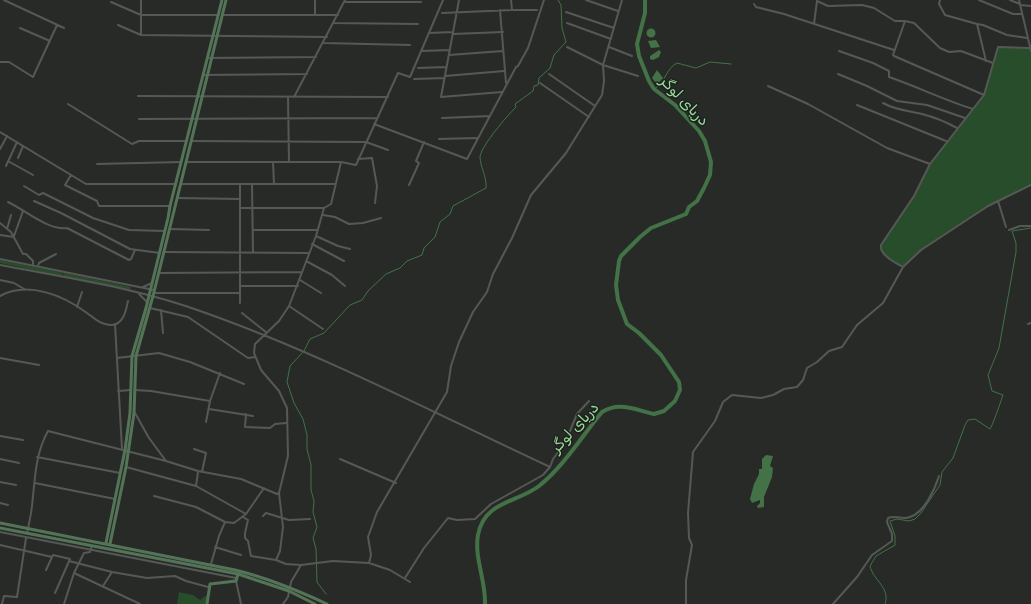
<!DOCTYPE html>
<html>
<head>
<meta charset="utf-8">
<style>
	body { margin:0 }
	canvas { display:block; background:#282a28 }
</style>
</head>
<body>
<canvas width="1031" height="604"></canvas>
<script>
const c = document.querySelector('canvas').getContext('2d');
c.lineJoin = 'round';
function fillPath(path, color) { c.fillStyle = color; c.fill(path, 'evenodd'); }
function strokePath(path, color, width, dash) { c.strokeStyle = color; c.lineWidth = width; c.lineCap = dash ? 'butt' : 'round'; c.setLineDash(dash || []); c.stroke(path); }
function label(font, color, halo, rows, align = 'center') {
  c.font = font + ' Rubik,"Noto Naskh Arabic",sans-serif'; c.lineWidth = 3; c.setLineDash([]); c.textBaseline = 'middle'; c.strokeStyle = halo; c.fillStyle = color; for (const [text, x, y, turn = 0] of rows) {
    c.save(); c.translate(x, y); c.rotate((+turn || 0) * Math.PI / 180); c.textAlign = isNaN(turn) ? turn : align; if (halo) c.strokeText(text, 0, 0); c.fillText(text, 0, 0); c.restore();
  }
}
const green = new Path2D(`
	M1001 46 1029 48 1031 51V185C986 207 940 232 903 267 894 261 882 257 881 245L914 196 930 164 984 95 998 47Z
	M0 260 63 273 62 276 0 263Z
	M64 273 131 287 130 290 63 276Z
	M179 592 193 595 200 600 208 594 207 604H177Z`);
const water = new Path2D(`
	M646.5 33a4.5 4.5 0 1 1 9 0a4.5 4.5 0 1 1-9 0Z
	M656 40 660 47 651 48 648 41Z
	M659 50 661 52 659 57 653 60 650 59V56Z
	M657 70 663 78 657 84 652 78Z
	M766 455 773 456 770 466 773 468 772 477 764 497V507L758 508 757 506 760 503V500L752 503 750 499 754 484 759 474V469H762V459Z`);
const stream = new Path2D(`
	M654 89C665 84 666 68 677 63L696 68 710 62 731 64
	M326 594 317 582 316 549 313 538 317 527 313 512 314 501 311 490V465L307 449V435L303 419 294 403 287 382 290 366 304 351 310 339 324 333 350 305 362 300 368 291 386 274 400 268 407 261 422 255 424 248 435 237 440 222 450 214 453 206 486 188C487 177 480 166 480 157 481 146 507 116 516 107L515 104 533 91 534 86 538 85 539 78 550 68 554 55 566 42 562 28 561 5 558 0
	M885 604C891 588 873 580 870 566L876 556 895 545V536L890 521 897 519 909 521 915 519 921 513 940 485 942 472 953 458 965 425 968 420 975 419 990 429C992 427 1002 398 1003 395L992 391 988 375 999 348 1016 252V243L1012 231 1031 228`);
const river = new Path2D(`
	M485 604C486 581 474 558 478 535 484 501 517 503 539 486 564 466 582 436 602 412 619 401 636 410 654 414L664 411 675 401 680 390 679 382 661 355 639 333 627 324 618 300 616 285 619 261 621 256 640 237 651 228 686 214 689 207 697 201 704 188 710 175 711 162 705 141 699 131 675 105 654 89 649 81 639 56 637 44 645 13V0`);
const street = new Path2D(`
	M4 0 64 28
	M459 0 441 97 502 92
	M586 0 618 11
	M940 0 939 4 945 15 977 24 986 61
	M979 0 1013 14H1022
	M1010 0 1020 4
	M1019 0 1031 51
	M111 2 141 15H218
	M344 2H421
	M754 4 756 7 784 14 894 50
	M1020 5 1031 6
	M500 10 506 83
	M512 10H537
	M566 12 614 28
	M442 13 512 10 511 0
	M223 15H338
	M315 15V0
	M905 21 893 55 894 56 984 95
	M334 23 418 24
	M567 23 611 39
	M814 24 817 1 828 6 862 5 874 8 895 21H905L914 23 940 48 949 52 961 51 993 63
	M977 24 983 25 1007 35 1027 38
	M118 25 141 35 327 37
	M20 28 50 41
	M429 33 453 32
	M453 34 503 32
	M141 35V0
	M324 43 410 45
	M567 47 603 65 638 76
	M609 47 632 56
	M421 51 450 50
	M839 51 873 63 889 71V77C918 87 944 100 973 109
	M449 55 503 51
	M208 58 316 57
	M0 62H9L33 77 57 25
	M418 68 446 67
	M549 74 595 106
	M838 74 867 86 897 101 927 105 965 118
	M203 75 307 74
	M445 76 504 71
	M414 79 444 78
	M540 83 589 117
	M768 86 808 104 887 148 930 164
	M138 96 388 97
	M288 97 289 162
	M294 97 345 0
	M883 103C898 111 906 110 922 114 934 117 946 122 957 128
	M68 104 132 144 139 141H186
	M857 105 946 141
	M442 118 490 116
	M139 119 377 118
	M374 124 467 159 516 67 518 66 528 48 544 0
	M0 132 86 184H176
	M439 139 477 138
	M191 141 366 142 388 150
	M0 149 7 136
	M18 158 23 146
	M358 159 372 158 377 186 375 203
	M8 161 33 175
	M187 162H341
	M273 162 274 184
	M97 164 181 162
	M6 166 17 142
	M71 175 65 185 97 201 99 206H170
	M181 184H336
	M240 185V303
	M252 185 253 252
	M409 185 419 163 416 161 424 142
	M24 186 39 195 43 193 93 218 129 230 165 231
	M177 198 240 199
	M34 201 61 213 130 249 160 253
	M998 201 1006 227
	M8 202C25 210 49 231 67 228L129 260 131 259 135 250
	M240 208H324
	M323 215 335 217 349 224 363 223 381 218
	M0 223 11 232 23 254H26L33 261V265
	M7 229 11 215
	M170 229 209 230
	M253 230H318
	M1009 230 1020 226H1031
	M0 235 14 237
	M14 236 23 211
	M316 236 338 246 350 249
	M312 244 344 261
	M164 252 309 253
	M0 259 154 290
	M306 261 332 275 345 286
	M0 265C68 278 138 288 203 312 322 354 436 414 550 467
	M38 266 39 263 56 254
	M903 267C896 263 879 255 881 245L914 196 930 164 984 95 998 47 1029 48
	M159 273 302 272
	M0 280 14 283 24 289
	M300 280 321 293
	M240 286H298
	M143 287 152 283
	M154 293H240
	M139 294 147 302
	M0 296C28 281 63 295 87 313 94 318 102 326 112 325 124 324 126 310 128 301
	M289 306 323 329
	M77 307 82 292
	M150 308 188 317 248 358 255 357
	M161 310 163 333
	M242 313 267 333
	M115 324 122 449
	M1028 324 1031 323
	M0 358 39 365
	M117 358 159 353 190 362 244 384
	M135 390 151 391 210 401 220 373
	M118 391 131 390
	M209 409 253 416
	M135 413 149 438 166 461 198 471 241 479 277 494 279 493
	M246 414 245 427 270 428 275 424 286 423
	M206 422 210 401
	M0 436 23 440
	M194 449 206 453 202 472
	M37 457 120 473
	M0 459 19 463
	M340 459 396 483
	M126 467 196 486 246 514
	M0 482 16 485
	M35 483 115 499
	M196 486 198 472
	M154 496 196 507 225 522 234 523 246 514 264 488
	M0 503 8 505
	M263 516 266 513 289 520 310 519
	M243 517 248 520 245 533V538L248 541 251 556 276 560 286 564 301 565 333 561 369 563 390 570 410 582
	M0 532 236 578
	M27 533C29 524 31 515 32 506 35 480 35 454 48 431L166 461
	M0 545 52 557
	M92 546 90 552 84 553 74 573 140 604
	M215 547 241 555
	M276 560 280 551 283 527 279 493 288 456 287 408 279 391 261 370 254 353 255 344 279 321 289 306 316 236 324 208 331 204 341 162 356 165 398 73 410 77 443 0
	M69 561 112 572 147 578 175 576 186 581 208 587
	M369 563 371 555 368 537 377 512 447 392 451 366 459 342 473 312 487 292 493 274 512 238 531 195 566 153 602 95 604 81 603 65 622 0
	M211 564 219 536 225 522
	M46 570 53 555 70 559 55 593
	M405 578 424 548 448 518 457 520 475 519 491 504 543 475 550 467 553 459 565 443 577 414 589 401
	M236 581 241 604
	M103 586 112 572
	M290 587 291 582 301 565
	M2 604 4 596 17 597 26 538
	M64 604 74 573
	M283 604 288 597 289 592
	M686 604V580L692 545 689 538 688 513 693 452 715 421 723 402 732 395 761 398 773 395 784 389 797 387 803 380 807 368 817 362 829 351 842 347 857 325 883 303 903 267 921 250 988 206 1031 185
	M833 604 857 577 872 555 892 541V534L887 522 888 518C896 515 903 520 910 517 924 513 935 489 939 476`);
const secondary = new Path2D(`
	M0 523 235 570C268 578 297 590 327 604
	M0 528 238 574 289 591 315 604
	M106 543 125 450 130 413 132 356 146 308 168 218 170 206 222 0
	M110 544 126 467 134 413 136 356 153 296 226 0
	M207 604 210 584 236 581 238 574`);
const waterNames = [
	["دریای لوگر",684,101,46],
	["دریای لوگر",575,428,-47]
];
fillPath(green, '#284d2a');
fillPath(water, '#427245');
strokePath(stream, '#427245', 1);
strokePath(river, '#427245', 4);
strokePath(street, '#565856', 2);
strokePath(secondary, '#547458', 3);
label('italic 15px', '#95dc98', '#1e201e', waterNames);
</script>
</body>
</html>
